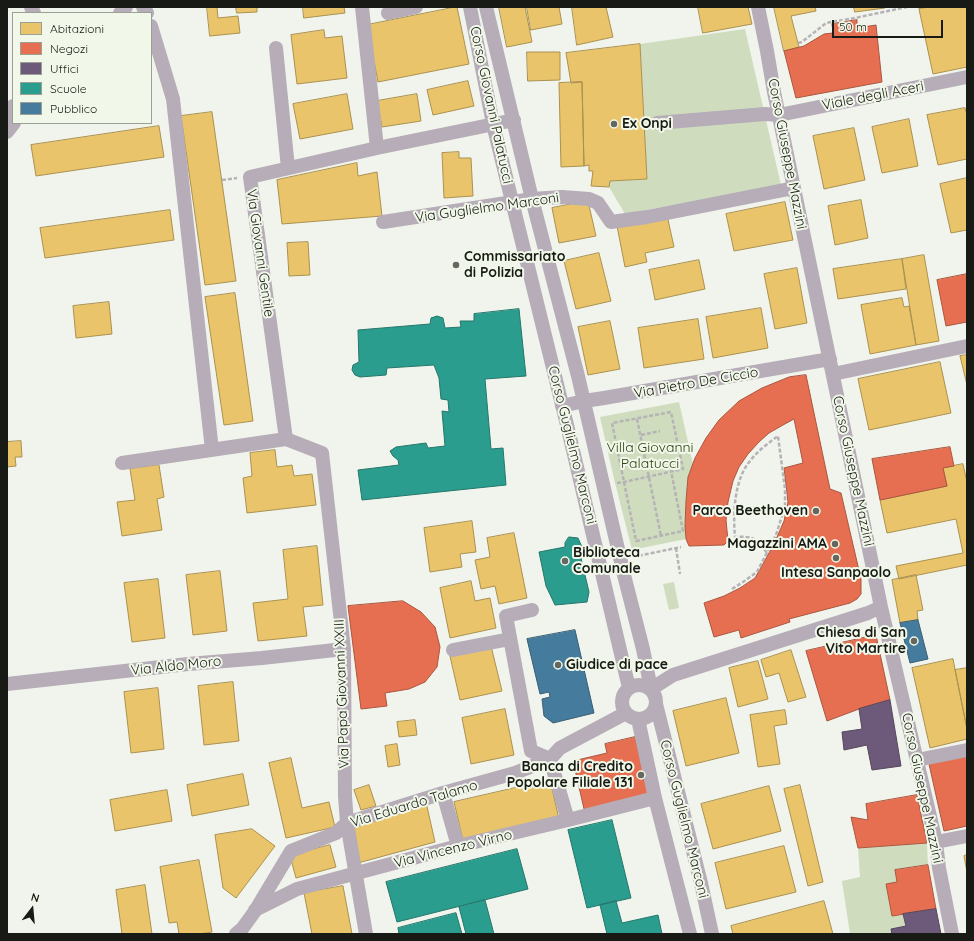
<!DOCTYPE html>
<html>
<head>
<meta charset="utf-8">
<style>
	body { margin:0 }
	#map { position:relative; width:974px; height:941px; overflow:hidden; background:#f1f4ec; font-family:Quicksand,sans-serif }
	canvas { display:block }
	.frame { position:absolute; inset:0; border:8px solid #181b15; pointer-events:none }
	.legend { position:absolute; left:12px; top:12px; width:140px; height:112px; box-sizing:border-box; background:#f1f8e9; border:1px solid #9aa094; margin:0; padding:5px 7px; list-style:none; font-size:12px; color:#181b15 }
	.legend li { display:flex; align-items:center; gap:8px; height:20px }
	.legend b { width:20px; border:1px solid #9aa094 }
	.north { position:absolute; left:12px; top:889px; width:40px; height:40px; -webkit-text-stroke:3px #f1f8e9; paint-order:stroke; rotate:16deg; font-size:11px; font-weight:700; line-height:16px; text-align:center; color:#181b15 }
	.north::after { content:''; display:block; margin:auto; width:14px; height:18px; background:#181b15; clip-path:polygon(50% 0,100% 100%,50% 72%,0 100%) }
	.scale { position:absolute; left:832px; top:20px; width:111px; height:18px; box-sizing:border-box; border:2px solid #181b15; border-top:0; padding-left:5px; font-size:12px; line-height:14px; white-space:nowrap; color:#181b15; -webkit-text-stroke:3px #f1f8e9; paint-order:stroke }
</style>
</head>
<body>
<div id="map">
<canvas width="974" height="941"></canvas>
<div class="frame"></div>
<ul class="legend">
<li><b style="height:11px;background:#e9c46a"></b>Abitazioni</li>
<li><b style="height:11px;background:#e76f51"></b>Negozi</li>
<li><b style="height:11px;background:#6d597a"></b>Uffici</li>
<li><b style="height:11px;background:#2a9d8f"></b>Scuole</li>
<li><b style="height:11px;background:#457b9d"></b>Pubblico</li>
</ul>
<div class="north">N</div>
<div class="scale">50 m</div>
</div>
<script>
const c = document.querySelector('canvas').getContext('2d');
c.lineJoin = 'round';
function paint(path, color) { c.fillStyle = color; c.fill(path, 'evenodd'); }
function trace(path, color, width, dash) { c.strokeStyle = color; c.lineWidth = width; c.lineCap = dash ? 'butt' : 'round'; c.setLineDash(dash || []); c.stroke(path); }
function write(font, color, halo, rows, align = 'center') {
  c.font = font + ' Quicksand,sans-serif'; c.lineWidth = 4; c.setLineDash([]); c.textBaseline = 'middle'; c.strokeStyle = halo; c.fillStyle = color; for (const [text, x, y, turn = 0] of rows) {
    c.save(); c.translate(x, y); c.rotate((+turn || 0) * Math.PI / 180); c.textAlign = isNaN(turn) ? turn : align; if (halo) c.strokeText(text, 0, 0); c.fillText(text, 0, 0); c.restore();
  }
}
const green = new Path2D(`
	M745 29 781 185 625 214 609 187 610 181 647 179 640 44Z
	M679 402 693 464 688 477 686 501 685 526 686 539 632 550 615 483 600 417Z
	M674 582 679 608 669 610 663 584Z
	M927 843 928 865 895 870 897 882 886 884 892 916 903 914 906 926 891 929 892 934H850L842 881 860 877 858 848Z`);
const homes = new Path2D(`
	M207 7H217L218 18 238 16 240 33 210 36Z
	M236 7H257V12L237 13Z
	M303 7H344L345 13 304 18Z
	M457 7 469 64 378 82 367 25Z
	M499 7H525L532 42 507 47Z
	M527 7H559L562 24 531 30Z
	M572 7H606L613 37 577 45Z
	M698 7H748L752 24 703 33Z
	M774 7H815L816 11 791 16 799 47 784 51Z
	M854 7H885V8L855 12Z
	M930 7H967V67L933 74 919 9Z
	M324 30 325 38 342 36 347 78 297 84 291 35Z
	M640 44 647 179 610 181 609 187 591 186 593 171H589V165L584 166 582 82 571 83 566 53Z
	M527 52H560V80L528 81Z
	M468 81 474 106 433 115 427 90Z
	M582 82 584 166 561 167 559 83Z
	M347 94 353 129 300 139 293 104Z
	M417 94 421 121 382 127 377 101Z
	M965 108 967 115V159L938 165 927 115Z
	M212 112 236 281 205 285 181 116Z
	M909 119 918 166 882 173 872 127Z
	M159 126 164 157 36 176 31 145Z
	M854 128 865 180 824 189 813 136Z
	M459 152V158H471L473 196 444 198 442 153Z
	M357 163 358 176 377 172 382 216 282 224 277 180Z
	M967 178V230L951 233 940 184Z
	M861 200 868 238 835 245 828 206Z
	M588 201 596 236 559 243 552 208Z
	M785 202 793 240 734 251 726 214Z
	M170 210 174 240 45 258 40 228Z
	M667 215 674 247 645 253 647 262 625 267 617 226Z
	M308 242 310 275 289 276 287 243Z
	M599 253 611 301 576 309 564 261Z
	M924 255 939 341 916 345 902 259Z
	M902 259 906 289 838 299 833 269Z
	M699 260 705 289 655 300 649 270Z
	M797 268 807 323 775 329 764 274Z
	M235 293 253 421 224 425 205 297Z
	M902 298 904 307 909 306 916 345 870 354 861 305Z
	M109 302 112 334 76 338 73 306Z
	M761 308 768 348 713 358 706 317Z
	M698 319 704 359 644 368 638 328Z
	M610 321 620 369 588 375 578 327Z
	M967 355V385L960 356Z
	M940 362 951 413 869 430 858 379Z
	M21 441 22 457H15L16 466 7 467V442Z
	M275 450 277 467 292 465 294 476 312 474 316 505 247 513 243 478 252 476 250 453Z
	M963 464 967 482V565L899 579 896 566 963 553 956 519 887 533 880 500 947 486 943 468Z
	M159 465 164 497 157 499 162 530 122 536 117 502 135 500 130 469Z
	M472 521 476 552 460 554 462 567 430 572 424 528Z
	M514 533 527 598 499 604 495 586 481 589 475 560 490 557 487 538Z
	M317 546 323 605 303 607 307 636 258 641 253 603 288 599 283 550Z
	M220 571 227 631 193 635 186 575Z
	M916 575 923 610 917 611 918 620 900 623 892 580Z
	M158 579 165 638 132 642 124 583Z
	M471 581 475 601 490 598 496 628 450 638 440 588Z
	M491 646 502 691 460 700 450 656Z
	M791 650 806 697 788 702 779 673 766 677 761 660Z
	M953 659 967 729V739L930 748 912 668Z
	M758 661 768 699 738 707 729 668Z
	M967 668V729L955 670Z
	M233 682 239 741 204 745 198 686Z
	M158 688 164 749 131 753 124 692Z
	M726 698 739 753 686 766 673 711Z
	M505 709 514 755 471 764 462 718Z
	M785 710 787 724 774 726 780 764 758 767 750 715Z
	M415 720 417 735 399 737 397 722Z
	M397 744 400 765 388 767 385 746Z
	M291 758 302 808 329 802 335 827 286 838 269 763Z
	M243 774 249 805 192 816 187 785Z
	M550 780 559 819 463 840 454 802Z
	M369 785 376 806 361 810 354 790Z
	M800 785 823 882 808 886 784 789Z
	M769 786 781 831 713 849 701 804Z
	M167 790 172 821 115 831 110 800Z
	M426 802 435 842 358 863 352 825Z
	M252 829 275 846 236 898 223 888 215 835Z
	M330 845 336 867 296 878 290 856Z
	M784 846 796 892 726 909 715 863Z
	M967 855V872L964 856Z
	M199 860 212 932 199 934H179L177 922 169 923 160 867Z
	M145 885 152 934H122L116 890Z
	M343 886 352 934H312L304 893Z
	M824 901 833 934H733L731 926Z`);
const shops = new Path2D(`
	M857 20V28L876 25 882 82 796 98 784 51 804 46 824 34 833 33 832 24Z
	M967 274V322L946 326 937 280Z
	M806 375 830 489 841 493 861 579V594L857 599 850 603 789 619 790 622 741 638 739 630 714 637 704 603 724 596 740 588 755 578 774 544 784 521 788 502 784 468 803 463 794 419 783 425 769 433 759 442 748 454 739 467 733 481 728 502 726 520 728 541 724 545 689 546 686 539 685 526 686 501 688 477 695 458 706 438 719 420 739 401 762 388 789 377Z
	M950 447 954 466 943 468 947 486 880 500 872 459Z
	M403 601 421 612 435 627 440 647 437 667 425 682 409 689 385 693 387 706 361 709 348 606Z
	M876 635 890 700 859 709 827 721 806 651Z
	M635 737 649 796 585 813 573 761 607 753 605 744Z
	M967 757V826L944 831 929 764Z
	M917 795 927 843 858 848 851 817 868 820 866 804Z
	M928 865 936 909 892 916 886 884 897 882 895 870Z`);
const offices = new Path2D(`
	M890 700 901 766 872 770 867 745 844 750 842 732 862 729 859 709Z
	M936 909 941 934H892L891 929 906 926 903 914Z`);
const schools = new Path2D(`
	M519 309 526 376 485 379 491 449 503 448 506 485 362 500 358 470 399 465 398 460 393 456 390 451 396 447 426 443 428 448 445 446 442 411 449 412 448 400 441 399 439 378 434 365 387 368 386 375 360 377 355 375 352 370 353 365 359 362 358 330 430 324 431 318 437 316 443 318 445 328 461 327 460 321H474V314Z
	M569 537 578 538 582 547 580 554 589 592 587 602 555 605 546 586 539 552 565 547V543Z
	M612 820 631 898 587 908 568 830Z
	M517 849 528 889 397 922 386 882Z
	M485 900 494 934H466L459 907Z
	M616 901 622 923 658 915 662 934H607L600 905Z
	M456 913 462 934H399L398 928Z`);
const public = new Path2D(`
	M918 620 928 659 910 663 900 623Z
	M575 630 594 713 553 723 544 716 542 699 550 697 549 692 540 694 527 639Z`);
const path = new Path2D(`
	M798 43 802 42 826 23 855 18 907 7
	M222 180 237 178
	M637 419 661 536
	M641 435 660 431
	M617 483 624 482 683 469 671 412 612 423 636 541 683 531 671 471
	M735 507 784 508
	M676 548 680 574
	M633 557 681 547
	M732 589 743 582 757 572 776 535 785 506V489L778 436C767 444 755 453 747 465 734 484 733 515 735 537 754 536 756 538 767 553`);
const minor = new Path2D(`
	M31 7 34 13
	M143 7 147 13
	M362 7 377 148
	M470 7 493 124 568 429 629 688
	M486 7 532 199 578 376 624 575 643 649 651 689
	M758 7 767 51 774 92 881 607 936 842 939 868 952 934
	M120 13 126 7
	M388 13 416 7
	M151 26 173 99 212 450
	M276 48 288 168
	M7 113 13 106
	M657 123 765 114 779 115 967 77
	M7 132 14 123
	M383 222 513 202 532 199 562 197 589 199 598 203 611 222 647 217 794 188
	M833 374 967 346
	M562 406 584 401 604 398 830 359
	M122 463 286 439
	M532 610 506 616 531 751 550 759
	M453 650 510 639
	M7 684 188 664 262 658 344 649
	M622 702a17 17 0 1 1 34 0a17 17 0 1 1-34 0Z
	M651 689 673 675 868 613 881 607
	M656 704 701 883 712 934
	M638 719 655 798 690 934
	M550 759 568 820
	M917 760 967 750
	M443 793 458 846
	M936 842 967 836
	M255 910 297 889 458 846 568 820 655 798
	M236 934 242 929 255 911 291 851 336 833 347 823 443 793 515 773 550 759 560 748 626 713
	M366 934 347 823 345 796 344 649 322 453 286 439 250 177 377 148 514 120`);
const markers = [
	[614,124,4,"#646760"],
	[456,265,4,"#646760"],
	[816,511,4,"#646760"],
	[835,544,4,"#646760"],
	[836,558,4,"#646760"],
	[565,561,4,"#646760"],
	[914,641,4,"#646760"],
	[558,665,4,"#646760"],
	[641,775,4,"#646760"]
];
const streetNames = [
	["Viale degli Aceri",873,96,-11],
	["Corso Giovanni Palatucci",491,105,78],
	["Corso Giuseppe Mazzini",787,154,79],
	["Via Guglielmo Marconi",487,208,-8],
	["Via Giovanni Gentile",260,253,82],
	["Via Pietro De Ciccio",696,383,-10],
	["Corso Guglielmo Marconi",572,445,76],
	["Corso Giuseppe Mazzini",853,471,78],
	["Via Aldo Moro",176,666,-6],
	["Via Papa Giovanni XXIII",342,694,-92],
	["Corso Giuseppe Mazzini",922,788,78],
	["Via Eduardo Talamo",414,804,-17],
	["Corso Guglielmo Marconi",684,819,76],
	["Via Vincenzo Virno",453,849,-14]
];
const poiNames = [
	["Ex Onpi",622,124],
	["Commissariato",464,257],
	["di Polizia",464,273],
	["Parco Beethoven",808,511,"right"],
	["Magazzini AMA",827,544,"right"],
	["Biblioteca",573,553],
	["Comunale",573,569],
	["Intesa Sanpaolo",836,573,"center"],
	["Chiesa di San",906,633,"right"],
	["Vito Martire",906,649,"right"],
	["Giudice di pace",566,665],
	["Banca di Credito",633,767,"right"],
	["Popolare Filiale 131",633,783,"right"]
];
const parkNames = [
	["Villa Giovanni",650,448],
	["Palatucci",650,464]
];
paint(green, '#cfddbe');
paint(homes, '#e9c46a');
trace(homes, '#aa9150', 1);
paint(shops, '#e76f51');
trace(shops, '#a9563f', 1);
paint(offices, '#6d597a');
trace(offices, '#54465c', 1);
paint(schools, '#2a9d8f');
trace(schools, '#25766a', 1);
paint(public, '#457b9d');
trace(public, '#385e74', 1);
trace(path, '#b6b3b6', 2.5, [4, 2]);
trace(minor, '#b6adb8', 14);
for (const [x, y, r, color] of markers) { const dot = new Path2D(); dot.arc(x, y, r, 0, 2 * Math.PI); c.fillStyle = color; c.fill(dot); trace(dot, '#f1f8e9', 1.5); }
write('14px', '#181b15', '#f1f8e9', streetNames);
write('bold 14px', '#181b15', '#f1f8e9', poiNames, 'left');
write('14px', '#304213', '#f1f8e9', parkNames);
</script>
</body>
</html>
